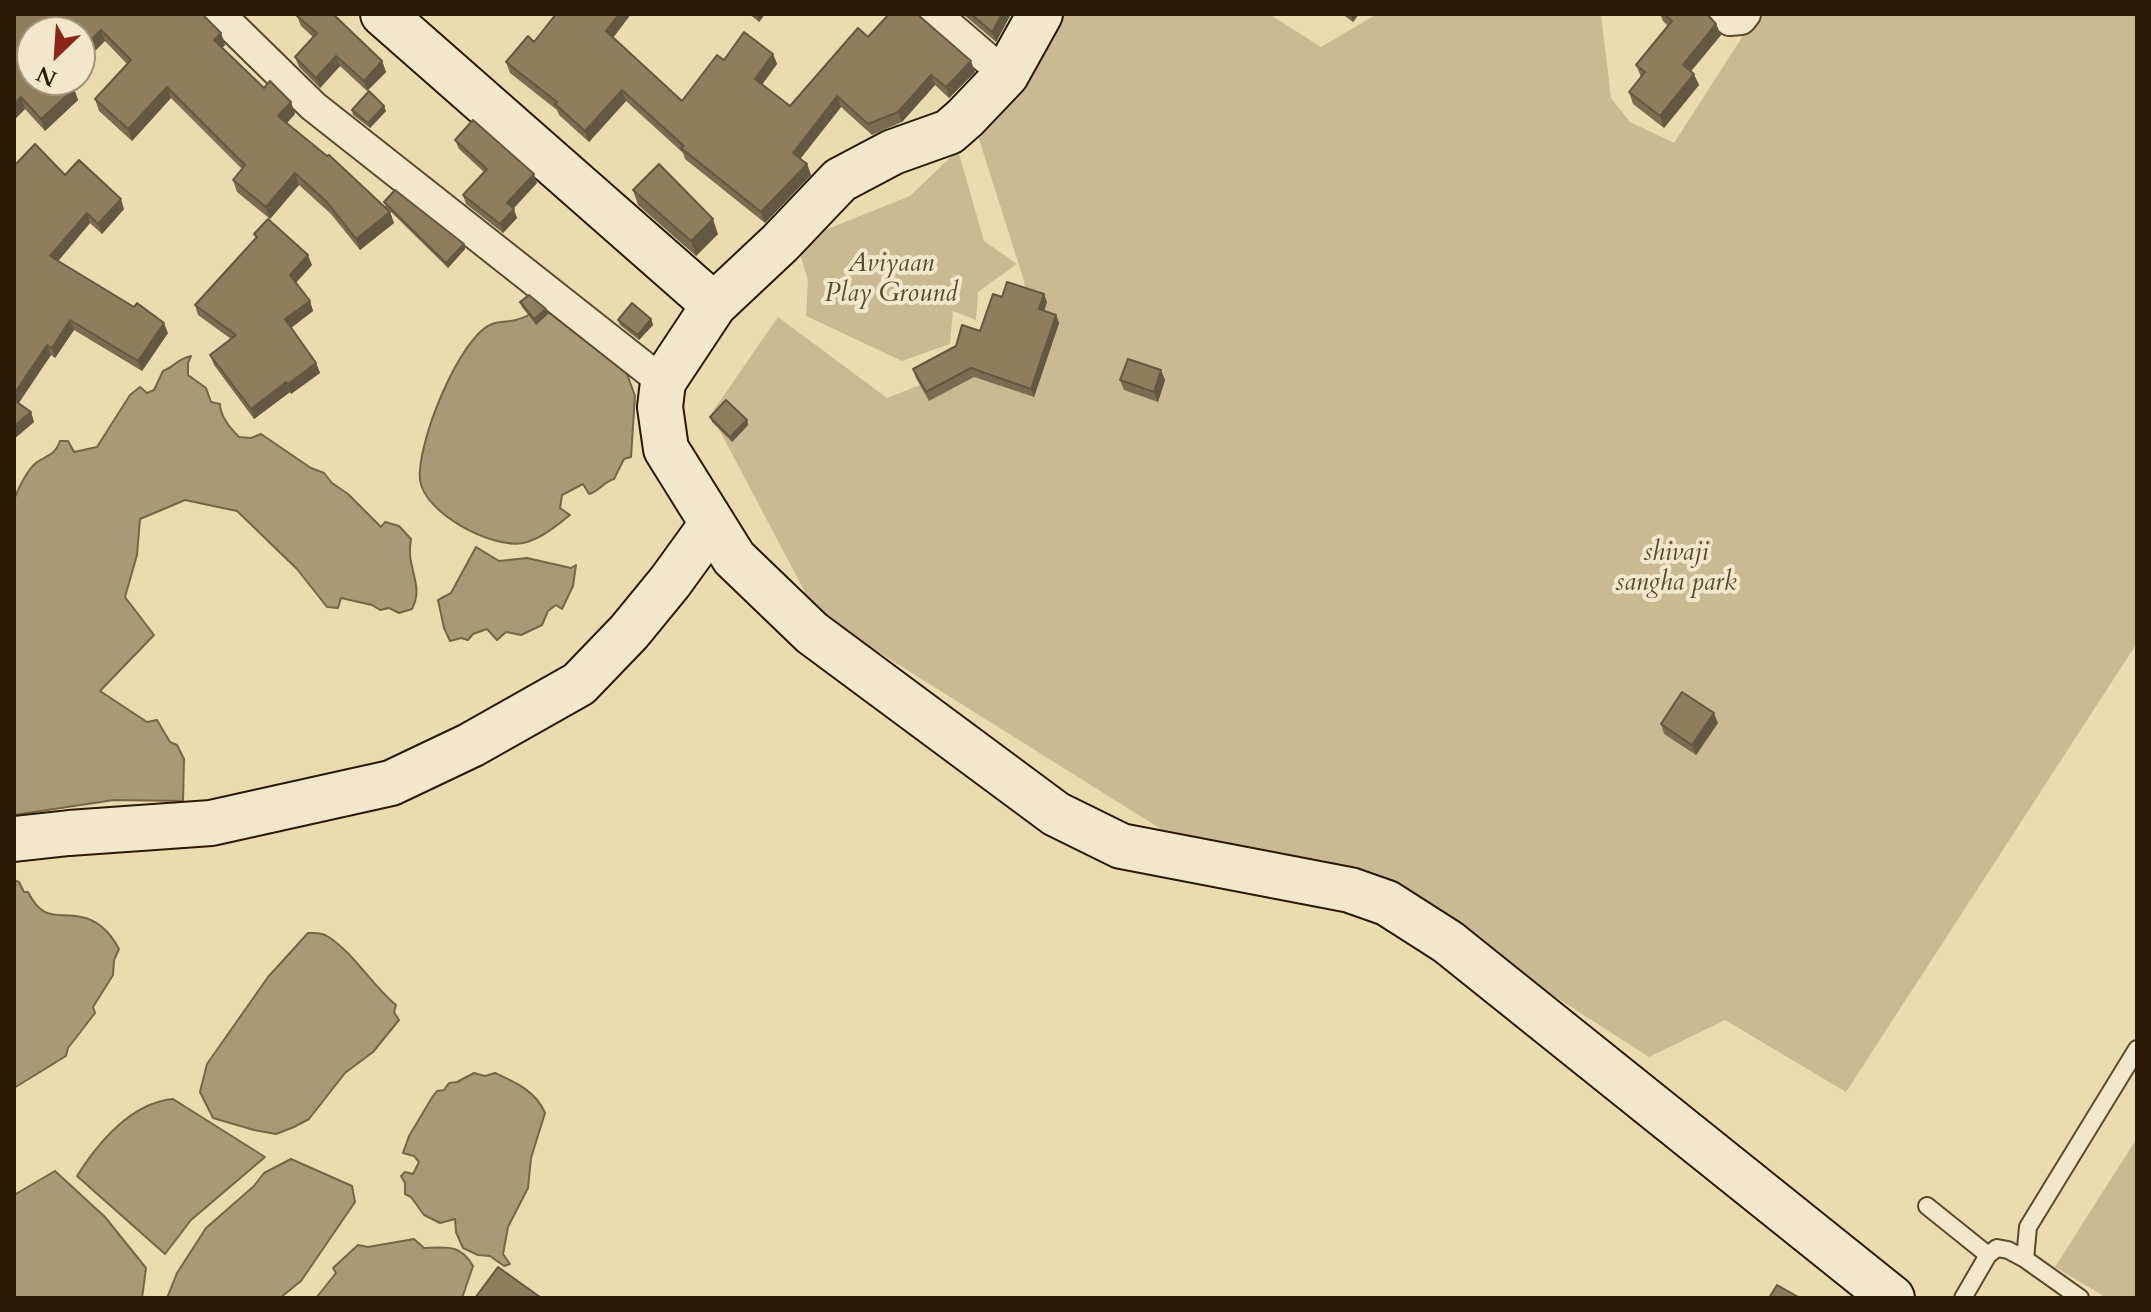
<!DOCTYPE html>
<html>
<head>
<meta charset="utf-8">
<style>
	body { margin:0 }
	#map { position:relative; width:2151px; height:1312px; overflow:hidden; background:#eadbb1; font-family:Cardo,serif }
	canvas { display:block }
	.frame { position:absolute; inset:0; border:16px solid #2a1903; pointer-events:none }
	.north { position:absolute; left:16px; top:16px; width:80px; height:80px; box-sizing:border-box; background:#f1e8cc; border:2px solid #a1957c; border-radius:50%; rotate:205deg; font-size:22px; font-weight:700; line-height:32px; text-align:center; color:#2a1903 }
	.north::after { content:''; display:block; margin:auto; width:28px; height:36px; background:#8f2418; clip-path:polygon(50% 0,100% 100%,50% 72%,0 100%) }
</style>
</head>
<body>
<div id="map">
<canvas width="2151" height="1312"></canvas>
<div class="frame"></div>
<div class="north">N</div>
</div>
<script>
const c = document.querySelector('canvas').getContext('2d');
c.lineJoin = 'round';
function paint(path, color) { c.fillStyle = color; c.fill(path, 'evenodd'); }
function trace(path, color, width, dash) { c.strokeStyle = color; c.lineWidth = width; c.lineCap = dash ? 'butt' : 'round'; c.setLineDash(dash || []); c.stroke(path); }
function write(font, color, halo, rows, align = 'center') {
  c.font = font + ' Cardo,serif'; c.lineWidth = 8; c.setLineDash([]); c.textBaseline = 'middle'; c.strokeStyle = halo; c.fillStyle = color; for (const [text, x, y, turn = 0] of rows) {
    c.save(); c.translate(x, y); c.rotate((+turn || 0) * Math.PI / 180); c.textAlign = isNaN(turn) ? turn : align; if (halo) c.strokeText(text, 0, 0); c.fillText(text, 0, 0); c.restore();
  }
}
const green = new Path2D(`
	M1049 14H1269L1321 47 1377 14H1601L1611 98 1630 122 1674 143 1757 14H2137V643L1846 1092 1725 1020 1649 1057 1361 872 1161 829 816 613 711 414 778 317 887 398 979 362 1028 310 1024 281 979 139Z
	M958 150 984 241 1017 264 978 292 976 320 953 311 950 344 902 361 806 316 808 280 800 254 815 234 910 196Z
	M2137 1138V1298H2107L2055 1267Z`);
const water = new Path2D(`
	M538 310 555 315 623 363 635 396 631 457 624 459 614 479C603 482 600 491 589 494L583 484 562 495 560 508 570 515C556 526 541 539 523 543 492 549 424 513 420 480 416 445 459 337 492 324 499 321 509 322 516 320 524 318 531 314 538 310Z
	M191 356 188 363V375L206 388 211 402 220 404C220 417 231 429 239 437L251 438 261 434 311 468 324 473 332 483 348 494 381 527 385 522 399 526 411 539C405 568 425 584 412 609L399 613 389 608 380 610 372 605 341 598 338 608 327 607 297 569 237 511 185 500 140 519 137 555 125 597 154 635 100 691 147 722 157 720 170 742 177 745 184 759 183 801 114 800 14 815V501C17 490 27 470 37 462 48 455 55 455 60 441H68L74 452 97 447 130 395 140 387 147 393 154 390 163 371C174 367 177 359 191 356Z
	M476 547 499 561 527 558 571 568 576 565 573 586 562 609 556 605 548 611 542 625 521 635 506 632 497 640 487 629 473 634 468 640 461 638 450 641 444 628 438 600 451 593Z
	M14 880 19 882 24 892H28C44 923 56 912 81 917 99 920 111 934 119 949L114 960 113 975 93 1007 95 1013 68 1048 66 1056 14 1088Z
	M308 933C315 933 321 932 327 936 353 952 372 985 396 1005L394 1012 399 1020 373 1052 345 1073 309 1119 294 1127 276 1134 254 1130 213 1118 200 1092 207 1064 268 977Z
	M474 1073 485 1076 495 1073C515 1082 536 1091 545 1113L531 1158 528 1188 508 1227 503 1254 510 1264 504 1266 490 1256 478 1255 463 1248 456 1232 455 1219 440 1223 424 1215 411 1197 405 1194V1183L401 1176 405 1172 413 1174 419 1162 414 1156 403 1153 409 1136 433 1096 437 1091 444 1090 449 1083 457 1082Z
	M173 1099 265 1157 191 1220 165 1254 77 1176C98 1143 130 1103 173 1099Z
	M291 1159 352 1186 355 1202 301 1281 280 1298H167L177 1273 206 1228 254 1186 264 1173Z
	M55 1171 105 1217 146 1268 142 1298H14V1195Z
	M414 1239 424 1248C446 1247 461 1244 473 1266L462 1298H316L336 1273 333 1268 358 1245 368 1247Z`);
const lane = new Path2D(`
	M1927 1206 1988 1255
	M1963 1298 1988 1255 1997 1248 2008 1250 2025 1259
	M2080 1298 2025 1259 2028 1227 2137 1049`);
const street = new Path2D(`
	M219 14 313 106 663 382
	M935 14 1006 75
	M1723 14 1730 20 1741 19 1745 14`);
const secondary = new Path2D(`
	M383 14 714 305 663 382 660 407 666 449 734 558 812 633 1056 814 1121 846 1350 890 1387 903 1448 942 1892 1298
	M714 305 780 243 840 180 893 152 949 132 965 118 1006 75 1040 14
	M14 839 69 833 211 823 391 783 471 745 579 684 629 632 670 582 712 524`);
const wall = new Path2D(`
	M14 14 221 33 225 45 222 48 264 88 291 102 295 114 287 123 390 212 394 223 360 250 331 214 299 185 270 219 237 192 233 180 242 169 171 98 132 141 99 111 95 99 127 64 105 41 32 80 74 89 78 100 45 131 25 109 14 120Z
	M556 14H631L613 37 682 101 724 60 773 54 777 64 762 84 790 106 868 37 919 16 975 72 949 98 935 85 902 122 872 135 841 107 800 159 807 164 811 175 765 223 685 159 683 153 626 101 589 142 559 115 557 110 510 73 506 62 534 42Z
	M749 14H765L759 22Z
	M963 14H1011L996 42Z
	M1342 14H1359L1353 22Z
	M1660 14H1707L1716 24 1721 35 1691 71 1699 85 1664 128 1633 104 1629 92 1641 77 1636 65 1668 26 1663 21Z
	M297 16 382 61 386 72 367 91 340 66 320 88 299 67 295 57 313 37 301 26Z
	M352 110 386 111 370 128 353 115Z
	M455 140 537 183 513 209 517 218 503 233 466 204 463 195 484 172 459 149Z
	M14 166 65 175 124 209 102 234 90 223 58 261 168 333 142 371 74 330 55 358 51 355 19 403 31 412 34 422 14 439Z
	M633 190 718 234 696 256 638 205Z
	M384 202 464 244 465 249 448 268 386 207Z
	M254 234 312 265 296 282 310 301 313 311 291 328 316 363 320 373 291 394 290 392 254 419 214 365 210 355 231 339 198 315 195 305 256 238Z
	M1002 297 1047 302 1044 311 1056 315 1059 323 1034 397 974 377 929 401 916 378 913 369 956 346 980 331Z
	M520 302 546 309 548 314 536 325 522 307Z
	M651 319 653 325 639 340 620 325 618 320Z
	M1120 380H1165L1158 402 1124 390Z
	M710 417 747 420 748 425 732 442 712 422Z
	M1718 723 1696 755 1664 734 1661 724Z`);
const shadedWall = new Path2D(`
	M619 14H631L610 42 606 31Z
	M756 14H765L759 22Z
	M1002 14H1011L996 42 992 32Z
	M1351 14H1359L1353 22Z
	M1716 24 1721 35 1687 76 1683 65Z
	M101 30 105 41 80 66V50Z
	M221 33 225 45 218 52 214 40Z
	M773 54 777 64 759 89 755 79Z
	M336 56 340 66 320 88 316 78Z
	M382 61 386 72 367 91 364 81Z
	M971 61 975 72 949 98 946 87Z
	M1694 74 1699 85 1664 128 1660 116Z
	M931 75 935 85 902 122 898 112Z
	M167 87 171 98 132 141 128 129Z
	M74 89 78 100 45 131 41 119Z
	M622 90 626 101 589 142 585 131Z
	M837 96 841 107 797 163 793 153Z
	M21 97 25 109 14 120V104Z
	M291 102 295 114 283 127 278 116Z
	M384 106 386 111 370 128 368 123Z
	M807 164 811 175 765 223 761 212Z
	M295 173 299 185 270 219 266 207Z
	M534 174 537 183 510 212 507 203Z
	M121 199 124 209 102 234 98 224Z
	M514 209 517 218 503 233 500 224Z
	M390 212 394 223 360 250 356 239Z
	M87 213 90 223 54 266 50 256Z
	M713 219 718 234 696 256 691 241Z
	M464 244 465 249 448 268 446 263Z
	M308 255 312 265 294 285 290 275Z
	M1044 294 1047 302 1042 317 1039 309Z
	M310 301 313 311 288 330 285 319Z
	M546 309 548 314 536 325 534 319Z
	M1056 315 1059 323 1034 397 1031 389Z
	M651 319 653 325 639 340 638 335Z
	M70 320 74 330 55 358 52 348Z
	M164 323 168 333 142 371 138 361Z
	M47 345 51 355 15 408 14 394Z
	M316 363 320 373 291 394 288 384Z
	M1161 370 1165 380 1158 402 1154 392Z
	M286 382 290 392 254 419 251 409Z
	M31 412 34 422 14 439V426Z
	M747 420 748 425 732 442 730 437Z
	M1714 713 1718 723 1696 755 1692 745Z`);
const building = new Path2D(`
	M14 14H202L221 33 214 40 264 88 270 81 291 102 278 116 327 156 329 155 390 212 356 239 327 202 295 173 266 207 233 180 245 165 167 87 128 129 95 99 131 60 101 30 80 50V32H32V80H66L74 89 41 119 21 97 14 104Z
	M299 14H333L382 61 364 81 336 56 316 78 295 57 317 33 297 16Z
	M556 14H619L606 31 682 101 717 55 724 60 744 32 773 54 755 79 790 106 858 28 868 37 889 14H917L971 61 946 87 931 75 898 112 868 124 837 96 793 153 807 164 761 212 681 148 684 146 622 90 585 131 555 104 557 102 506 62 528 36 534 42Z
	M971 14H1002L992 32Z
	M1664 14H1707L1716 24 1683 65 1694 74 1660 116 1629 92 1645 72 1636 65 1672 21Z
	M369 91 384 106 368 123 352 110Z
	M473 120 534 174 507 203 514 209 500 224 463 195 487 169 455 140Z
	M35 144 65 175 79 160 121 199 98 224 87 213 50 256 134 307 137 303 164 323 138 361 70 320 52 348 47 345 14 394V166Z
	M659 164 713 219 691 241 633 190Z
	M395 190 464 244 446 263 384 202Z
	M268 219 308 255 290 275 310 301 285 319 316 363 288 384 286 382 251 409 210 355 236 335 195 305 257 237 254 234Z
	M1007 282 1044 294 1039 309 1056 315 1031 389 971 368 926 392 913 369 956 346 962 325 980 331 993 294 1002 297Z
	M529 295 546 309 534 319 520 302Z
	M632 303 651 319 638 335 618 320Z
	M1128 359 1161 370 1154 392 1120 380Z
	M14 400 31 412 14 426Z
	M726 400 747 420 730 437 710 417Z
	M1682 692 1714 713 1692 745 1661 724Z
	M498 1267 540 1297 475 1298Z
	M1777 1285 1800 1298H1769Z`);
const parkNames = [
	["Aviyaan",891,265],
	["Play Ground",891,295],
	["shivaji",1676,554],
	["sangha park",1676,584]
];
paint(green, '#c9ba93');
paint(water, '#a99976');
trace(water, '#766648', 2);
trace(lane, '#5a4a2e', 20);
trace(street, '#5a4a2e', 34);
trace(secondary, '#2a1903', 48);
trace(lane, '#f1e8cc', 16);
trace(street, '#f1e8cc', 30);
trace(secondary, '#f1e8cc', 44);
paint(wall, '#7a6c50');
paint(shadedWall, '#635841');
paint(building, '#8e7e5d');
trace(building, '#635841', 2);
write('italic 26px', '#5a492e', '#f1e8cc', parkNames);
</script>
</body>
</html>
